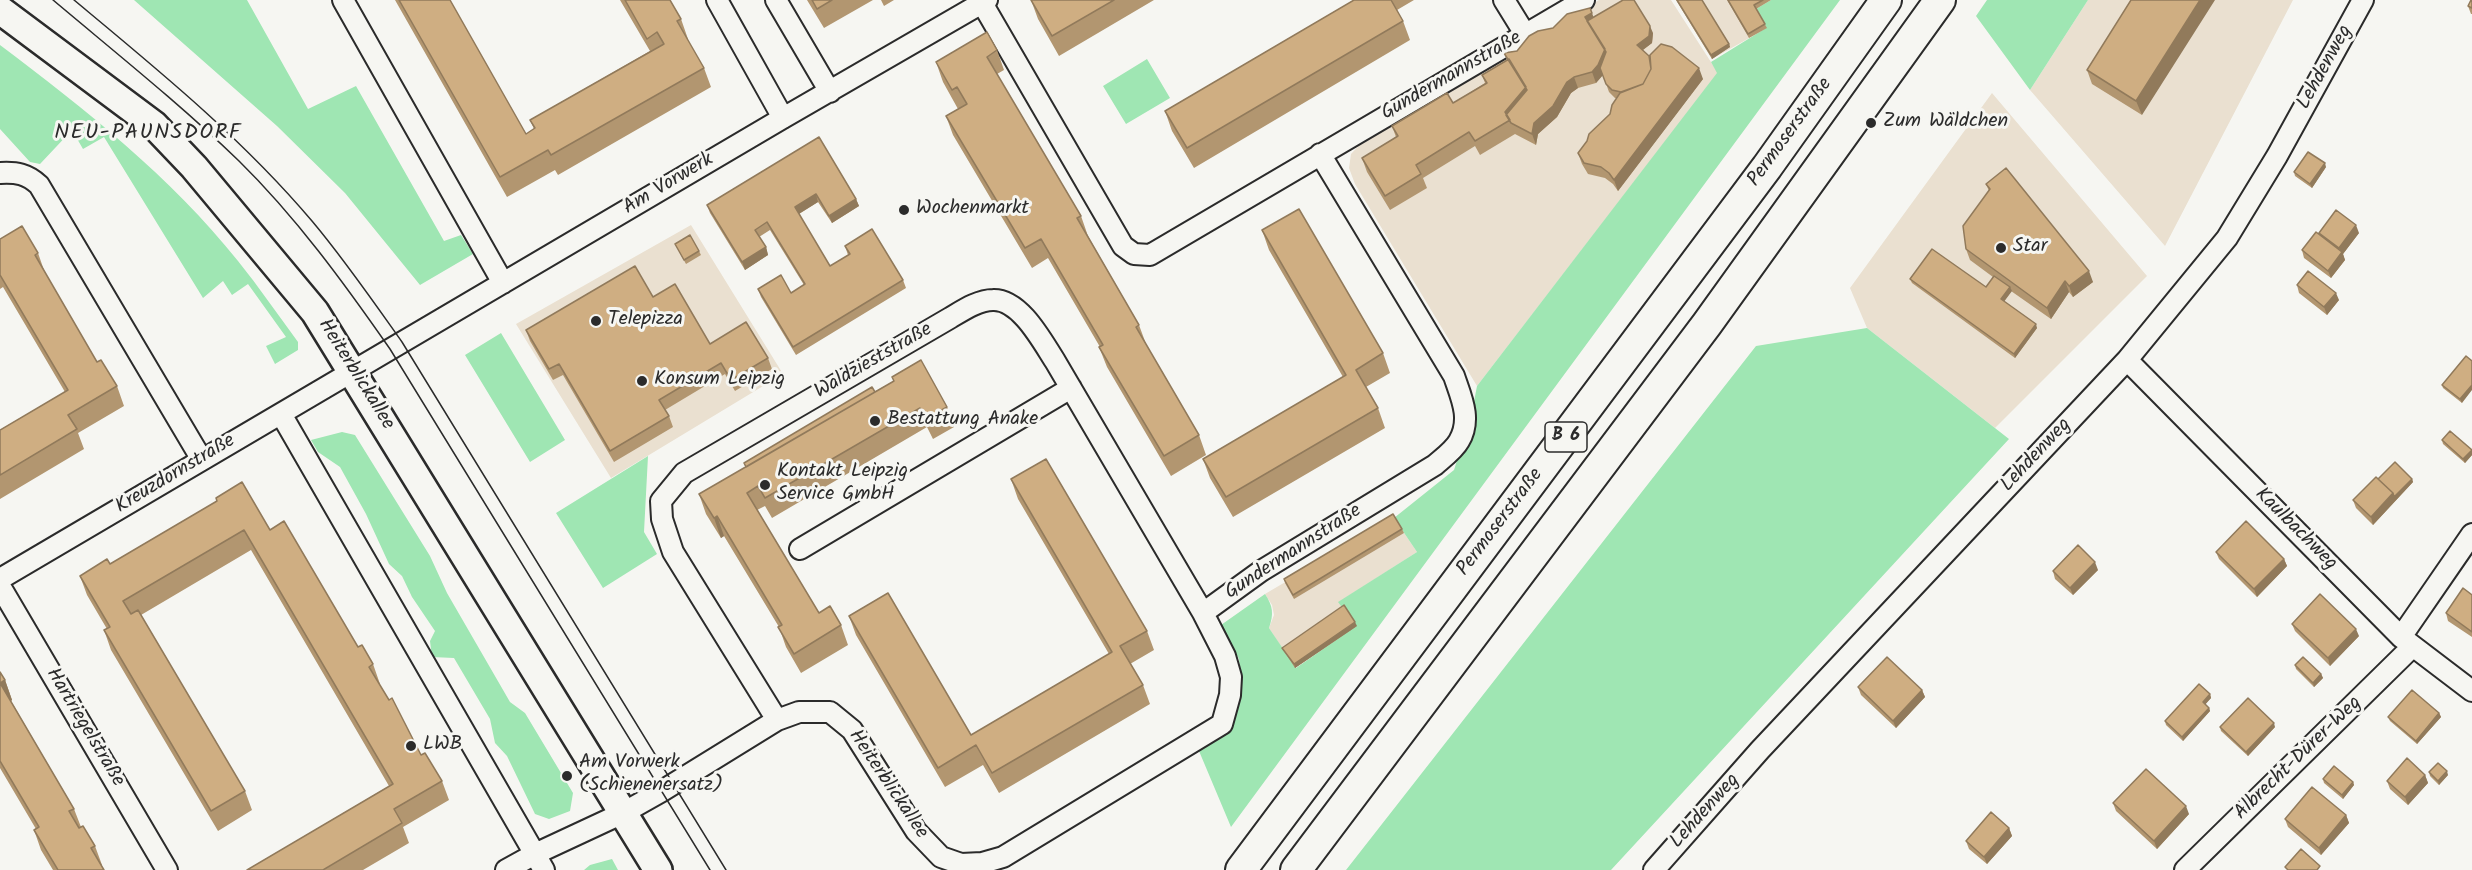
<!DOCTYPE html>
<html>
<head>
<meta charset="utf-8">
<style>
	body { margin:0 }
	canvas { display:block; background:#f6f6f2 }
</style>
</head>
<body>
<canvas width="2472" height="870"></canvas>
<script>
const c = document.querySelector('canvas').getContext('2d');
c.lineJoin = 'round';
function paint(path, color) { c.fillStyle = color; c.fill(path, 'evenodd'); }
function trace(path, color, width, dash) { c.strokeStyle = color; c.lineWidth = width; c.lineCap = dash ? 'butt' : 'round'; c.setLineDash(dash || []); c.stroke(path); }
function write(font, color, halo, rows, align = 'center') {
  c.font = font + ' Kalam,sans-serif'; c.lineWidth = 6; c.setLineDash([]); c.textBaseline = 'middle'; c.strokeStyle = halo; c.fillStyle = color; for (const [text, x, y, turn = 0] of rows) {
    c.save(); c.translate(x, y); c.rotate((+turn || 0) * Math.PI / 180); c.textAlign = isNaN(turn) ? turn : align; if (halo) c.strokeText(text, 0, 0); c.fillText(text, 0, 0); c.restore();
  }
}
const built = new Path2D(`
	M1599 0H1671L1718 73 1477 386 1355 184 1349 168 1351 154 1365 139Z
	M1676 0H1771L1756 9 1767 28 1712 59Z
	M2088 0H2293L2165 246 2030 90Z
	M1992 93 2147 276 1995 428 1867 328 1850 288Z
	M691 225 783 374 611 478 516 324Z
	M1394 518 1417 552 1339 602 1357 626 1295 668 1269 628 1274 615 1272 605 1265 594Z`);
const green = new Path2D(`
	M134 0H247L308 109 356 86 444 241 461 235 473 254 420 285 345 193 277 126Z
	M1771 0H1840L1231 827 1199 751 1233 722 1242 686 1239 659 1221 625 1265 594C1273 606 1274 614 1269 628L1296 668 1356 626 1338 602 1417 552 1394 518 1454 470 1471 417 1477 386 1717 73 1711 62 1766 28 1756 9Z
	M1987 0H2088L2030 90 1976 16Z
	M0 45C85 109 171 177 238 261 259 287 278 315 298 342V350L275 364 266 346 286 337 248 284 232 295 223 281 203 298 104 137 83 149 72 130 40 164 30 162 0 129Z
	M1147 59 1170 98 1126 124 1103 86Z
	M1867 328 2009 439 1611 870H1346L1756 346Z
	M501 333 565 440 530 462 465 355Z
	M342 432 355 435 430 556 447 593 510 702 525 713 573 793 570 811 549 819 535 814 507 756 495 743 490 719 454 658 432 657 430 641 435 631 412 597 402 576 389 564 366 514 340 467 318 452 311 440Z
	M648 456 644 532 657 554 603 588 556 513Z
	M612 859 618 870H584L590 865Z`);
const street = new Path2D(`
	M343 0 503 283
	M717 0 783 118
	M776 0 830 92
	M1504 0 1525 34
	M982 3 1123 246 1134 254 1150 255 1584 0
	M0 173C17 172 27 174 39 185L202 460
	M2127 360 2401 637 2472 691
	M281 414 544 870
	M800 549 1071 388
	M0 579 783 118 987 0
	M0 586 167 870
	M1203 613 1261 571 1435 465C1443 458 1454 450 1459 441 1472 419 1461 397 1454 376L1320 154
	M2401 637 2472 534
	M506 870 535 854 623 813 662 791 777 720 799 712H830L852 730 916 831 941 857 961 864 982 863 1003 857 1222 724 1230 695 1231 677 1225 656 1203 613 1055 361C1042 341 1020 299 993 300 978 300 962 311 950 318L684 473 661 501 662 519 673 552 777 720
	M1654 870 1760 750 2127 360 2227 238 2277 156 2363 0
	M2185 870 2412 647`);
const secondary = new Path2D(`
	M0 10 154 125 194 167 315 312 658 870`);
const primary = new Path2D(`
	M1241 870 1767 167 1886 0
	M1296 870 1707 324 1940 0`);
const tram = new Path2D(`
	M53 0C116 53 180 104 239 161 296 217 344 283 390 349L710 870
	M74 0C157 69 242 138 312 221 344 259 373 301 402 342L726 870`);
const wall = new Path2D(`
	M395 0H450L526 134 534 129 530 120 650 51 620 0H670L681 19 688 39H687L704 68 711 87 558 175 555 170 507 197Z
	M807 0H873L824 28Z
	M881 0H894L884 6Z
	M1031 0H1154L1059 56 1038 19Z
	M1354 0H1414L1397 10 1403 21 1410 40 1194 168 1172 131 1165 111Z
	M1676 0H1702L1729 44 1730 47 1712 59Z
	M1727 0H1771L1756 9 1767 28 1749 38Z
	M2131 0 2142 115 2092 84 2087 70Z
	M2472 0V14H2471L2468 6Z
	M1594 17 1653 33 1652 43 1643 50 1650 60 1703 79 1618 191 1613 184 1605 178 1588 174 1582 164 1578 153 1610 114 1617 98H1615L1609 92 1603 75 1596 83 1578 88 1571 93 1557 117 1538 134 1536 145 1515 134 1480 155 1475 146 1423 178 1427 188 1390 210 1367 172 1362 158 1396 137 1392 126 1453 103 1485 83 1482 75 1507 60 1504 53 1517 51 1553 28Z
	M997 50 1004 70 997 74 1081 216 1088 236 1139 325 1146 344 1199 435 1206 455 1171 476 1107 367 1099 347H1100L1048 258 1032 268 953 135 946 116 958 109 943 82 936 62Z
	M819 137 856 199 859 206 832 223 818 202 799 214 830 266 848 255 845 246 903 280 906 288 796 355 761 297 758 289 791 293 804 285 770 230 759 237 766 247 768 255 745 270 710 213 707 205Z
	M2326 167 2312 188 2295 176 2294 172Z
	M1986 184 2093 282 2073 297 2069 292 2051 319 2011 291 2004 301 2037 328 2015 358 1912 283 1910 279 1986 287 1993 277 1970 260 1966 249 1989 191Z
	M1262 230 1383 353 1390 373 1366 387 1378 408 1385 428 1233 517 1210 478 1203 459 1343 377 1269 250Z
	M2319 233H2359L2343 254 2345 260 2331 278 2304 258 2302 250 2320 235Z
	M0 239 38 253 45 273 97 362 117 386 124 406 78 433 84 449 0 499V430L65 392 3 287 0 289Z
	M675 244 699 251 701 255 686 264Z
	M2297 285 2339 300 2327 315 2299 293Z
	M653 297 710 344 768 358 772 369 735 391 725 374 665 410 669 416 673 427 614 462 563 375 553 380 530 341 526 330Z
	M2466 356 2462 403 2443 388 2442 385Z
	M892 377 947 407 954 427 933 439 927 427 772 518 765 506 757 510 819 613 841 625 848 645 801 673 786 647 779 627 724 536 721 538 706 514 699 494 746 467 744 463 894 381Z
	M2442 440 2472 450V455L2465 463 2443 444Z
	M1011 479 1147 631 1154 650 1130 664 1143 685 1150 704 999 793 983 765 945 787 856 635 849 616 971 735 1109 654 1018 499Z
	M2378 479H2412L2413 482 2373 525 2356 508 2353 500Z
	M216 498 270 530 358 647 373 664 380 684H379L421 755 442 781 449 800 403 827 409 843 363 870H247L389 786 251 550 141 615 245 791 252 810 218 831 111 650 104 630 107 629 87 595 80 576 110 564 217 501Z
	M1402 529 1404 533 1294 599 1285 583 1284 579Z
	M2216 552 2284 559 2287 566 2257 597 2219 559Z
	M2098 570 2073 595 2055 579 2053 571Z
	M2472 595V637L2448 621 2446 613Z
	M2292 624 2359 636 2330 666 2295 631Z
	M1357 626 1295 668 1284 651 1282 648Z
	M2295 665 2321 674 2323 678 2314 687 2296 669Z
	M0 672 5 680 12 700 11 701 74 809 81 827 95 846 102 865 101 866 104 870H53L41 850 34 830 36 829 0 768Z
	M1858 687 1922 690 1925 697 1896 728 1861 695Z
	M2210 694 2211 698 2205 704 2209 708 2210 711 2183 741 2166 725 2165 721Z
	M2439 713 2441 717 2417 744 2390 721 2388 717Z
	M2220 727H2275L2248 756 2221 731Z
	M2429 772 2448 775 2439 785 2430 776Z
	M2425 775 2428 783 2408 805 2390 789 2387 781Z
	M2323 779 2353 782 2354 785 2343 799 2324 783Z
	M2113 803 2189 814 2157 849 2116 811Z
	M2346 815 2349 823 2321 855 2288 827 2285 819Z
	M2009 828 2012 836 1987 864 1969 849 1966 841Z`);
const shadedWall = new Path2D(`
	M2200 0H2215L2142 115 2136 101Z
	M1592 13 1596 24 1591 28 1585 17Z
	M1650 26 1653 33 1652 43 1640 52 1637 45Z
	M1729 44 1730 47 1712 59 1711 55Z
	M1605 49 1609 60 1602 76 1596 83 1592 72Z
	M1699 68 1703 79 1618 191 1614 180Z
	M1574 77 1578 88 1571 93 1557 117 1538 134 1536 145 1532 134 1534 123 1567 82Z
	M1526 87 1531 102 1512 124 1505 112Z
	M2325 163 2326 167 2312 188 2310 184Z
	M816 194 818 202 797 215 795 207Z
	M856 199 859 206 832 223 829 216Z
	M2356 225 2359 233 2343 254 2345 260 2331 278 2328 271 2341 254 2339 248Z
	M766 247 768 255 745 270 742 262Z
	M2089 271 2093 282 2073 297 2069 286Z
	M2065 281 2069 292 2051 319 2047 308Z
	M2010 287 2012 291 2003 303 2001 299Z
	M2336 293 2339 300 2327 315 2324 307Z
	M2036 324 2037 328 2015 358 2014 354Z
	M2472 385V390L2462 403 2460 399Z
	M2472 450V455L2465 463 2463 459Z
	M2412 479 2413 482 2373 525 2371 517 2393 493Z
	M717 516 724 536 721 538 714 518Z
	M2284 559 2287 566 2257 597 2254 589Z
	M2095 562 2098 570 2073 595 2070 588Z
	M1355 622 1357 626 1295 668 1294 664Z
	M2356 629 2359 636 2330 666 2328 658Z
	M2321 674 2323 678 2314 687 2313 683Z
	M5 680 12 700 8 703 0 683Z
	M1922 690 1925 697 1896 728 1893 721Z
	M2210 694 2211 698 2204 706 2203 702Z
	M2209 708 2210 711 2183 741 2182 737Z
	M2439 713 2441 717 2417 744 2416 741Z
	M2274 723 2275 727 2248 756 2246 752Z
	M2447 771 2448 775 2439 785 2438 781Z
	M2425 775 2428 783 2408 805 2405 797Z
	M2353 782 2354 785 2343 799 2342 795Z
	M2186 806 2189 814 2157 849 2154 841Z
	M2346 815 2349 823 2321 855 2319 848Z
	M2009 828 2012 836 1987 864 1984 857Z`);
const building = new Path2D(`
	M399 0H450L526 134 535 128 530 120 664 44 657 32 647 39 625 0H670L681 19 677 21 704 68 551 155 548 150 500 177Z
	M812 0H832L817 9Z
	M1031 0H1114L1052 36Z
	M1354 0H1391L1403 21 1187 148 1165 111Z
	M1623 0H1634L1650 26 1649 36 1637 45 1649 56 1651 69 1643 84 1621 92 1612 90 1606 84 1600 68 1606 52 1587 21Z
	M1677 0H1702L1729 44 1711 55Z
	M1728 0H1763L1754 5 1765 24 1748 34Z
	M2131 0H2200L2136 101 2087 70Z
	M2471 0H2472V8L2468 6Z
	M1590 8 1592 13 1585 17 1605 49 1598 65 1592 72 1574 77 1567 82 1553 106 1534 123 1532 134 1511 123 1506 115 1527 90 1504 53 1517 51 1529 36 1538 31 1553 28 1567 14Z
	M987 32 997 50 987 57 1081 216 1077 218 1139 325 1136 327 1199 435 1164 456 1099 347 1103 345 1041 239 1025 248 946 116 967 104 957 87 952 90 936 62Z
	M1661 44 1672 47 1699 68 1614 180 1609 173 1601 167 1584 163 1578 153 1587 141 1589 134 1610 114 1612 105 1620 93 1643 84 1651 69 1650 55Z
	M1509 59 1526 87 1505 112 1510 120 1475 141 1469 132 1416 165 1421 174 1385 196 1362 158 1398 136 1392 126 1447 93 1453 103 1487 83 1482 75Z
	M819 137 856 199 829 216 816 194 795 207 830 266 850 254 845 246 872 229 903 280 793 347 758 289 781 275 791 293 805 284 767 222 755 230 766 247 742 262 707 205Z
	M2308 152 2325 163 2310 184 2294 172Z
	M2006 168 2089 271 2069 286 2065 281 2047 308 1966 249 1963 226 1990 189 1986 184Z
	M1299 209 1383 353 1356 370 1378 408 1226 497 1203 459 1346 375 1262 230Z
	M2336 210 2356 225 2339 248 2319 233Z
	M22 226 38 253 35 255 97 362 101 360 117 386 68 415 77 429 0 475V430L68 390 0 275V239Z
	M2316 232 2342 252 2328 271 2302 250Z
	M690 235 699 251 684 260 675 244Z
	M1932 249 1986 287 1994 276 2010 287 2001 299 2036 324 2014 354 1910 279Z
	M635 266 653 297 675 284 710 344 746 322 768 358 731 380 721 363 659 400 669 416 610 451 559 364 549 369 526 330Z
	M2308 271 2336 293 2324 307 2297 285Z
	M2466 356 2472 361V385L2460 399 2442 385Z
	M921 360 947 407 926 419 920 408 765 498 758 486 747 493 819 613 830 606 841 625 794 654 778 627 782 625 717 516 714 518 699 494 894 381 892 377Z
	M872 387 875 392 746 467 744 463Z
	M2450 431 2472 450 2463 459 2442 440Z
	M1046 459 1147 631 1120 646 1143 685 992 773 976 745 938 768 849 616 888 593 971 735 1112 652 1011 479Z
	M2395 462 2412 479 2394 497 2393 493 2378 479Z
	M2376 477 2393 493 2371 517 2353 500Z
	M242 482 270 530 284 521 358 647 362 645 373 664 369 667 389 700 392 698 421 755 425 753 442 781 394 809 402 823 323 870H247L393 784 244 530 123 601 131 614 138 610 245 791 211 811 104 630 110 627 80 576 107 559 110 564 217 501 216 498Z
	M1393 514 1402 529 1293 595 1284 579Z
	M2246 521 2284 559 2254 589 2216 552Z
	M2078 545 2095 562 2070 588 2053 571Z
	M2463 588 2472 595V632L2446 613Z
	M2320 594 2356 629 2328 658 2292 624Z
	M1344 605 1355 622 1294 664 1282 648Z
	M1887 657 1922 690 1893 721 1858 687Z
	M2303 657 2321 674 2313 683 2295 665Z
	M0 672 5 680 0 683 74 809 69 811 79 828 83 826 95 846 91 848 104 870H58L34 830 39 827 0 761Z
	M2199 684 2210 694 2203 702 2209 708 2182 737 2165 721Z
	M2412 690 2439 713 2416 741 2388 717Z
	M2248 698 2274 723 2246 752 2220 727Z
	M2407 758 2425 775 2405 797 2387 781Z
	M2438 763 2447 771 2438 781 2429 772Z
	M2334 766 2353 782 2342 795 2323 779Z
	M2146 769 2186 806 2154 841 2113 803Z
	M2312 787 2346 815 2319 848 2285 819Z
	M1991 812 2009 828 1984 857 1966 841Z
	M2301 849 2320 866 2317 870H2288L2285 867Z`);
const markers = [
	[1871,123,6,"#2b2b2b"],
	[904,210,6,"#2b2b2b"],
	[2001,248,6,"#2b2b2b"],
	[596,321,6,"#2b2b2b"],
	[642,381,6,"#2b2b2b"],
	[875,421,6,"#2b2b2b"],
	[765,485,6,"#2b2b2b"],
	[411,746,6,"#2b2b2b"],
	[567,776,6,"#2b2b2b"]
];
const shields = [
	[1566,437,42]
];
const shieldNames = [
	["B 6",1566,437]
];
const streetNames = [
	["Lehdenweg",2326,68,-61],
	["Gundermannstraße",1452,77,-30],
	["Permoserstraße",1791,133,-54],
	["Am Vorwerk",669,185,-31],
	["Waldzieststraße",874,362,-30],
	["Heiterblickallee",355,375,58],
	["Lehdenweg",2037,456,-47],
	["Kreuzdornstraße",176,475,-31],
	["Permoserstraße",1501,523,-53],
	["Kaulbachweg",2295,530,45],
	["Gundermannstraße",1294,553,-33],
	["Hartriegelstraße",84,728,59],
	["Albrecht-Dürer-Weg",2299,759,-44],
	["Heiterblickallee",887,785,56],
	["Lehdenweg",1706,812,-48]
];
const poiNames = [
	["Zum Wäldchen",1883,123],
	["Wochenmarkt",916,210],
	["Star",2013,248],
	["Telepizza",608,321],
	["Konsum Leipzig",654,381],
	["Bestattung Anake",887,421],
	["Kontakt Leipzig",777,473],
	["Service GmbH",777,496],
	["LWB",423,746],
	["Am Vorwerk",579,764],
	["(Schienenersatz)",579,787]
];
const quarterNames = [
	["NEU-PAUNSDORF",148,134]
];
paint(built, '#eae0d0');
paint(green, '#9fe6b3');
trace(street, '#2b2b2b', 24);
trace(secondary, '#2b2b2b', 32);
trace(primary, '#2b2b2b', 34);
trace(street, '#f6f6f2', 20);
trace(secondary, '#f6f6f2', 27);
trace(primary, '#f6f6f2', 30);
trace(tram, '#2b2b2b', 1.5);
paint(wall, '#b29670');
paint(shadedWall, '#917a5b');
paint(building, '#cfae82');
trace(building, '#917a5b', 1.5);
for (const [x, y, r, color] of markers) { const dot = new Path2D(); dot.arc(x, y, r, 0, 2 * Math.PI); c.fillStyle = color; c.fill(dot); trace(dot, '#f6f6f2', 2); }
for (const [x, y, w] of shields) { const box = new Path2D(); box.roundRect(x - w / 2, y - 15, w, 30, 4.5); c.fillStyle = '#f6f6f2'; c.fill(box); trace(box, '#2b2b2b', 1.5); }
write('bold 18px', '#2b2b2b', null, shieldNames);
write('20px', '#2b2b2b', '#f6f6f2', streetNames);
write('20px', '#2b2b2b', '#f6f6f2', poiNames, 'left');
c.letterSpacing = '1.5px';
write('22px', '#2b2b2b', '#f6f6f2', quarterNames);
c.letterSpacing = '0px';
</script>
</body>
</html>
